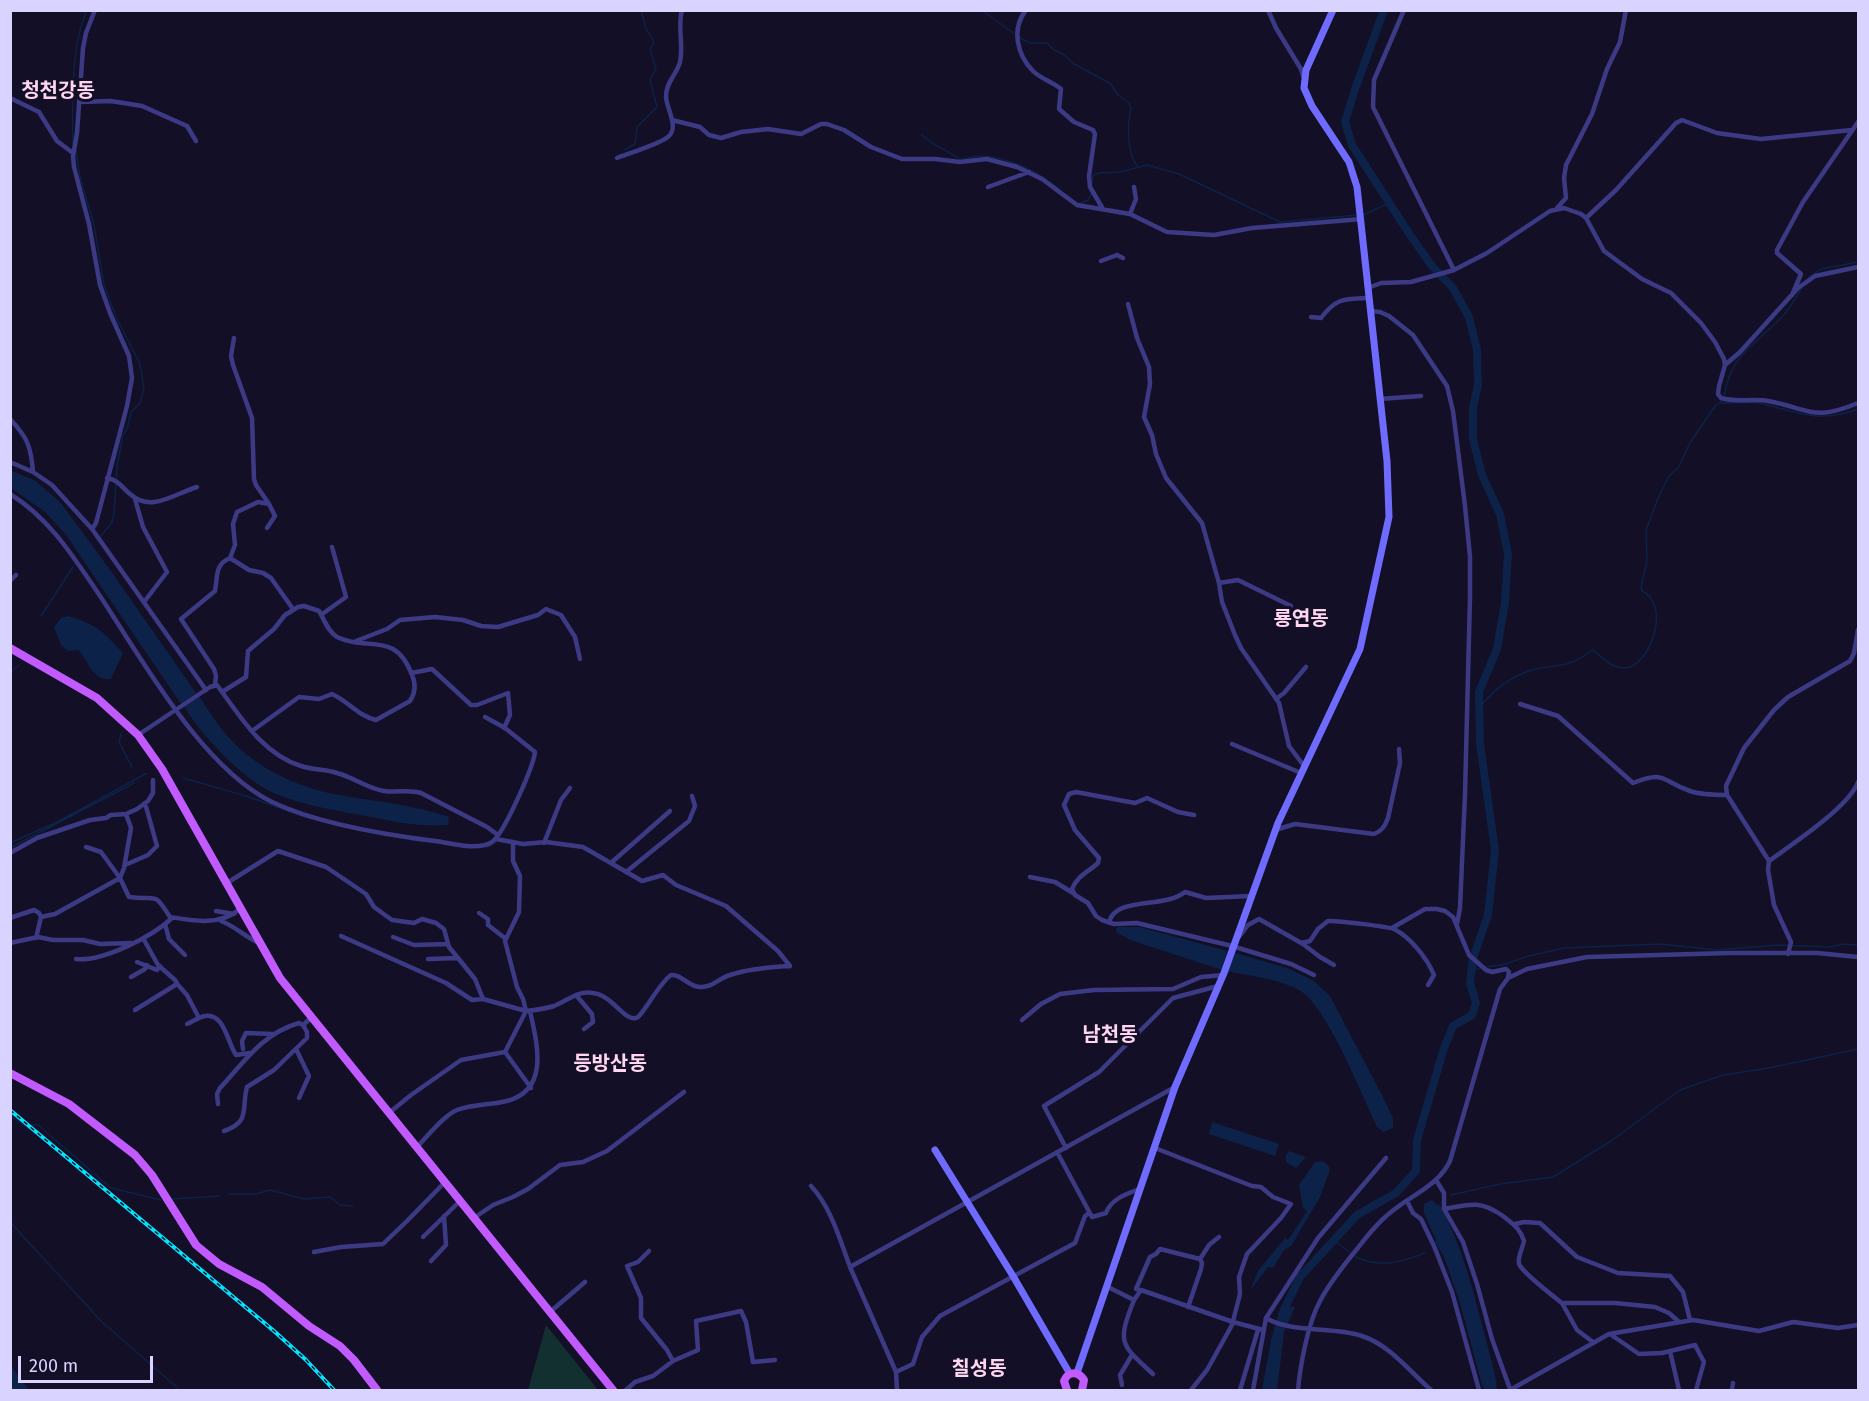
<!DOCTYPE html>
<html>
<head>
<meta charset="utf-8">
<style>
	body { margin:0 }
	#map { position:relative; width:1869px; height:1401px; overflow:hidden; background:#130f26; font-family:"Fira Sans",sans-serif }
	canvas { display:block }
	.frame { position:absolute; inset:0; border:12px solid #d9d4ff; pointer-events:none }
	.scale { position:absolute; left:18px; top:1356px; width:135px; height:27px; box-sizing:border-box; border:3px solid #d9d4ff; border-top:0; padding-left:8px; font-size:18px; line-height:21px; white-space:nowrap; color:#d9d4ff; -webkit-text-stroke:4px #130f26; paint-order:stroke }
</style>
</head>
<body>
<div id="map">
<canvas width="1869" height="1401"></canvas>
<div class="frame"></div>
<div class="scale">200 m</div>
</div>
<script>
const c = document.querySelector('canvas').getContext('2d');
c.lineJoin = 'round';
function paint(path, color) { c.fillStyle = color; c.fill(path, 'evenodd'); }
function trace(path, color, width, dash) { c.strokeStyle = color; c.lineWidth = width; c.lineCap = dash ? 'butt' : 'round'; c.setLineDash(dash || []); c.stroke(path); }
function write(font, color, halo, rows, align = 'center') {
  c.font = font + ' "Fira Sans","Noto Sans KR",sans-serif'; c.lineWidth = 6; c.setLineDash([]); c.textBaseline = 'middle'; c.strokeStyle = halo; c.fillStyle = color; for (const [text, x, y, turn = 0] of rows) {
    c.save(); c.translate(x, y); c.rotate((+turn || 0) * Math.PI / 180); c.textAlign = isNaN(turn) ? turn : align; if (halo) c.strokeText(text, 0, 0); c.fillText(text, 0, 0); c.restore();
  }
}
const green = new Path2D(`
	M546 1325 598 1390H528Z`);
const water = new Path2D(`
	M10 470 36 481 61 503 111 571 196 693 181 704 66 535 45 512 11 488Z
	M68 616C96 624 104 632 123 653L111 679C91 681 89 660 78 650L68 651 61 645 54 627 61 618Z
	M199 696C210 713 221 730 235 744 264 773 306 790 345 796 380 802 415 805 449 817L448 825C420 827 394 822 366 816 338 811 308 806 281 796 246 784 204 738 184 707Z
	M1117 927H1140L1227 951 1222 970 1130 940 1116 932Z
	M1232 952 1287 968 1304 976 1314 981 1330 996 1383 1097 1393 1118V1128L1384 1132 1377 1127C1362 1095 1328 1010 1302 992 1283 979 1249 976 1227 971Z
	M1212 1122 1279 1144 1275 1156 1209 1134Z
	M1289 1151 1306 1157 1296 1168 1286 1162V1155Z
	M1322 1161 1328 1165 1330 1170 1320 1197 1291 1246 1284 1250 1273 1268 1268 1267 1250 1291 1258 1271 1285 1238 1288 1240 1307 1211 1303 1208 1299 1185 1315 1162Z
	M1432 1200 1437 1205 1439 1204C1463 1246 1474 1294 1486 1340 1490 1356 1496 1374 1497 1390H1485L1482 1385 1460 1303 1444 1257 1435 1242 1436 1240 1424 1213V1204Z
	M1281 1306 1295 1307 1284 1332 1277 1390H1262L1271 1340Z
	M10 1366H11L29 1390H11Z`);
const stream = new Path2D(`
	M982 10 1013 33
	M1020 38 1030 43H1047L1054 50 1063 54 1074 64 1111 84 1118 95 1129 103 1131 108C1127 125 1127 152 1137 166
	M922 135C934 147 946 149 959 159 967 160 974 155 982 156 1008 157 1041 173 1060 190
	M73 143C72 105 71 44 87 10
	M76 150 80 177 94 225 104 285 116 317 140 364 144 388 140 403 131 412 127 429 123 435 117 466 114 513 112 522 101 536
	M624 150 635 144 637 127 657 107 650 80 656 69 650 49 654 42 646 28 641 10
	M1092 183 1093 176 1098 173 1120 172 1147 165 1179 174 1280 222 1358 215
	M1081 203 1088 200 1092 193
	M1363 215 1389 203
	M1809 277 1821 269 1858 262
	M1724 397C1731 353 1754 346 1781 318 1790 309 1796 297 1803 286
	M1721 403C1734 404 1747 401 1759 403 1798 412 1818 424 1858 409
	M41 616 73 567
	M10 672 19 665
	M1479 708C1495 689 1511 675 1536 669 1562 663 1568 669 1592 650 1603 656 1608 667 1623 668 1650 669 1672 604 1642 591L1641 587 1647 561 1646 530 1659 496 1669 476 1678 468 1690 443 1715 406 1722 401
	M121 734 119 742 132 767
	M183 778 246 796 311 819
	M412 840 425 842
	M10 843 57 822 147 773
	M487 847 496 842
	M10 848 134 783
	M1485 967 1502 965 1529 956 1564 948 1660 944 1717 950 1778 945 1831 947 1843 944 1858 945
	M1472 970 1481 968
	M10 1116 29 1129
	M33 1125H38L111 1188 161 1200
	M229 1194H256L270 1190 304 1199 330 1197 340 1205 353 1206
	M1451 1195 1500 1184 1553 1177 1611 1141 1680 1090 1723 1075 1769 1068 1858 1049
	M172 1199 219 1196
	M10 1222 102 1322 180 1390
	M1333 1240 1350 1252
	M1354 1256C1378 1269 1402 1262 1425 1253`);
const river = new Path2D(`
	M1282 1314 1300 1277 1357 1215 1396 1193 1416 1171 1417 1140 1444 1048 1453 1026 1472 1015 1476 1003 1470 983 1473 958 1488 915 1495 850 1480 744 1479 692 1497 649 1505 603 1508 554 1500 514 1482 475 1473 439V407L1478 385 1477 350 1469 317 1453 288 1432 266 1410 235 1352 145 1345 122 1355 89 1384 10`);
const street = new Path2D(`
	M1026 10C1011 29 1017 55 1033 71 1041 79 1053 82 1061 89L1059 109 1074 122 1093 130 1095 134 1089 176 1090 187 1103 209
	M1268 10 1276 28 1301 69 1303 76
	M1404 10 1374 80 1373 107 1454 270
	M10 98 39 112 57 141 73 153
	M79 102 111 101 142 106 187 126 196 141
	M672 120 700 127 709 135 721 138 741 132 768 129 801 134 821 124H827L844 130 871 147 902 159H935L960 162 987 159 1017 167 1042 179 1077 205 1130 214 1167 232 1214 235 1252 228 1362 219
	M617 158C627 154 663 143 669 136 679 126 666 108 666 96 666 82 677 74 680 62 684 45 677 27 682 10
	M988 187 1029 172
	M1557 208 1566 198 1564 178 1566 165 1592 114 1607 69 1620 42 1626 10
	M1130 214 1136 199 1134 187
	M1586 218 1616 190 1676 123 1682 120 1717 133 1761 139 1852 130
	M1101 261 1117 255 1123 258
	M1368 288 1381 283 1411 282 1454 270 1487 253 1550 211 1564 208 1581 214 1586 218 1604 251 1642 279 1671 293 1701 323 1715 342 1724 359 1725 365 1719 386 1718 394 1721 398C1736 403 1752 398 1768 401 1811 409 1812 422 1858 403
	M1792 295 1801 274 1777 253V250L1803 202 1858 122
	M1128 304 1137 338 1149 367 1150 384 1144 417 1152 435 1156 454 1166 478 1202 523 1219 583 1222 602 1235 635 1241 648 1279 703 1289 746 1304 766
	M1371 311 1380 312 1389 316 1413 335 1447 386 1453 411 1465 506 1470 557V597L1465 794 1460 908 1457 924
	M1311 317 1321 318C1337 297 1345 299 1369 298
	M234 338 231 356 233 365 252 418 254 479 256 485 269 504
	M1725 365 1740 352 1798 288 1815 276 1858 267
	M1379 399 1421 396
	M10 419C28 438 31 447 33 472
	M10 462 33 472 52 485 92 529 206 690
	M107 478C119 480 121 487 130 494 151 513 174 494 197 487
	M10 494C51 519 76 561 102 599 144 663 203 768 272 802 316 823 387 835 435 841 451 843 469 849 485 845 489 844 494 841 496 838 507 825 533 768 535 752L505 728 485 717
	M135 499 143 527 167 572 144 602
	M92 529 96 523 127 406 132 378 129 356 110 313 100 285 89 224 74 167 73 156 77 133 83 48 86 33 95 10
	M230 558 249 570 263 573 271 578 293 609
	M10 581 16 575
	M1219 583 1238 580 1291 606
	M321 615 346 597 332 547
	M356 641 387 629 400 620 435 617 463 620 481 626 498 627 538 615 546 609 561 615 575 637 580 659
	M411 673 432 669 471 705H477L508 693 510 715 504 728
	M215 685 216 676 214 669 181 619 215 591C218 577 214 565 230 558L235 545 233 524 237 512 258 502 269 504 275 516 267 528
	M222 692 246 677 248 651 274 629 285 615 298 607 304 606 319 611C324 619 328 632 337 637 368 652 395 630 412 675 416 684 416 692 410 701L376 720C358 716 348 701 332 694L319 699 299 697 252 731
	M1276 699 1284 693 1306 667
	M1520 704 1558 716 1633 783C1666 770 1661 781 1690 791 1701 795 1715 795 1727 795L1769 861
	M138 735 210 687 217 685C240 716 262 754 301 766 313 770 325 769 337 773 353 777 368 789 384 791 396 793 408 789 421 793L487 827 498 835
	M1232 744 1301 773
	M1727 795 1726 786 1744 748 1774 710 1788 697 1850 661 1854 653 1858 630
	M126 814 131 828 124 868 120 878 129 897C158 901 153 890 170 917 194 921 220 926 240 909
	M1194 815 1178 812 1147 798 1135 803 1076 792 1069 794 1064 805 1075 830 1099 858 1098 863C1088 872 1077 876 1072 889L1075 895 1088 903 1096 916 1102 920 1114 924 1137 923 1232 946 1291 964 1314 975
	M1275 830 1295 824 1374 834C1382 831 1385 826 1388 818L1400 763 1399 749
	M496 839 523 844 546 842 583 847 642 881 663 875 676 885 726 906 778 951 790 966
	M544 843 561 800 570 788
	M10 853 37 838 90 820 106 818 111 815 126 814 137 809 148 801 153 793V780
	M612 862 670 811
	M125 865 148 855 157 846 145 803
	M626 872 689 821 695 806 692 796
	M1030 877 1055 882 1073 893
	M227 883 278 851 326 867 366 894 374 907 392 920 414 923 422 919 436 923 444 929 449 947 475 979 483 999
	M216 911 234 914
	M479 913 488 919V925L506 939
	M10 918 34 910 39 913 41 917
	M221 921C235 926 245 937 259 943
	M1109 922C1116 896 1164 909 1185 892L1206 898 1251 896
	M165 924 169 939 185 955
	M1392 928 1425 909H1437L1445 911 1453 917 1469 955 1486 970 1492 972 1506 969 1509 972 1508 978
	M341 936 446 983 472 1000 483 999 526 1011 523 999 517 987 505 941 519 912 520 876 513 861V842
	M393 937 414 945 448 944
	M1239 937 1248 925 1259 919 1303 944 1320 957 1334 965
	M36 938 41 917 55 914 120 878 101 852 86 847
	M143 938 158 965 175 980 178 985 187 995 199 1018
	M10 943 38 937 53 940H83L100 944 131 943
	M1301 943 1310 941 1318 929 1328 921C1336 920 1388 927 1394 929 1410 937 1427 958 1434 975L1428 985
	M1788 954 1791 942 1774 905 1768 870 1769 861C1791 845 1849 807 1858 782
	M76 959C103 962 153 936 172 918
	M428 959 458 958
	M137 962 157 970 160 966
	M131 977 145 969 147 965
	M576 995 592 1014 593 1022 584 1029
	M135 1010 177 984
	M1022 1020 1041 1004 1060 994 1094 990 1173 989 1201 977 1223 975
	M187 1024C192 1022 199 1017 205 1016 224 1012 228 1044 236 1055L250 1053
	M243 1049 242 1041 246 1033 273 1034
	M296 1049 309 1076 299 1098
	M505 1052 526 1011C535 1010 545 1009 554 1006 567 1001 578 990 593 993 612 995 624 1021 636 1018 642 1017 659 983 671 975 682 974 688 987 700 987 712 988 719 978 730 975 748 969 770 967 790 966
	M505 1052 531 1088
	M218 1104 217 1094 220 1088C244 1062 263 1033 299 1023L303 1025
	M389 1113 411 1095 461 1060 505 1052
	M224 1131C251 1122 241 1109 247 1087L274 1070 307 1038V1032L303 1025 312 1017
	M417 1147C427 1137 444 1115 457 1110 473 1104 491 1105 507 1101 550 1090 537 1043 530 1011
	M1066 1148 1044 1106 1099 1072 1173 998 1218 986
	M1155 1148 1252 1186 1261 1187 1273 1197 1291 1204 1281 1218 1247 1254 1239 1277 1240 1294 1232 1325 1207 1370 1191 1390
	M1057 1152 1092 1217 1106 1213C1111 1199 1126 1194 1140 1189
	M1436 1180 1444 1193V1209L1463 1242 1477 1284 1492 1339 1510 1389
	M811 1186C831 1207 840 1240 850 1267
	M1407 1201 1413 1213 1421 1219 1434 1246 1452 1292 1479 1390
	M1444 1209C1470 1204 1480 1200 1503 1216 1513 1224 1520 1228 1524 1241 1523 1247 1517 1258 1519 1264 1523 1273 1553 1296 1562 1303
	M1089 1213 1085 1216 1075 1243 940 1316 922 1337 913 1364 896 1372 850 1267 1175 1087
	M474 1218 493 1205 513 1197 528 1189 560 1165 583 1162 607 1151 684 1092
	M1515 1224 1524 1222 1540 1223 1577 1257 1618 1273 1670 1276 1683 1292 1690 1320
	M423 1237 460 1201
	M649 1251 638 1262 627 1266 641 1298V1318L667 1350 673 1361
	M314 1252 341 1247 383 1244 407 1221 445 1182
	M431 1261 446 1245 444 1216
	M1106 1286 1134 1300 1141 1290 1233 1322 1263 1330
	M1141 1290 1136 1289 1150 1257 1156 1254 1160 1249 1200 1259
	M1134 1300C1117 1343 1120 1344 1153 1374
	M1188 1307 1201 1269 1202 1263 1200 1259 1209 1245 1219 1237
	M550 1312 585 1282
	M1266 1318C1293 1334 1333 1326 1362 1336 1390 1345 1410 1372 1431 1390
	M1610 1334 1639 1354 1662 1353 1695 1345 1704 1362 1696 1390
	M1593 1342 1577 1330 1562 1303H1615L1655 1307 1669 1313 1679 1322
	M1670 1351 1679 1390
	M896 1372 897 1390
	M1122 1385 1120 1375 1132 1355
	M626 1390 635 1382 653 1376 673 1361 698 1350 696 1321 741 1311 746 1322 753 1362 775 1360
	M1240 1390 1258 1330
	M1253 1390 1266 1318 1318 1238 1386 1158
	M1298 1390C1300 1366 1308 1323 1320 1301 1330 1282 1343 1266 1357 1249 1368 1235 1378 1222 1391 1212 1411 1195 1438 1186 1450 1161L1500 989 1508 978 1527 969 1587 957 1729 953H1817L1858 957
	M1510 1390 1609 1334 1693 1320 1759 1331 1793 1322 1838 1328 1858 1325
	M1732 1390 1733 1383`);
const secondary = new Path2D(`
	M935 1150 1013 1276 1070 1374
	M1077 1373 1175 1087 1224 973 1278 823 1360 649 1389 517 1387 461 1357 187 1349 162 1312 106 1304 88 1306 70 1333 10`);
const primary = new Path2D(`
	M10 648 97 698 138 735 162 769 280 978 613 1390
	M10 1073 69 1104 135 1155 152 1175 196 1245 219 1264 262 1287 309 1326 340 1346 354 1360 377 1390
	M1067 1390 1064 1381C1068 1371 1078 1371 1084 1380L1082 1390`);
const rail = new Path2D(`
	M10 1110 274 1331 306 1360 334 1390`);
const quarterNames = [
	["청천강동",58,91],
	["룡연동",1301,619],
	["남천동",1110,1035],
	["등방산동",610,1064],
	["칠성동",979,1369]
];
paint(green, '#12302f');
paint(water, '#0c2248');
trace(stream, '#0c2248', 1.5);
trace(river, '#0c2248', 8);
trace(street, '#3d3a85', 4.5);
trace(secondary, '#6f6bff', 7);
trace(primary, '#c25bff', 8);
trace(rail, '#00e5ff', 4);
trace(rail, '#130f26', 1.5, [4.5]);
write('bold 20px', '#ffd6f0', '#130f26', quarterNames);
</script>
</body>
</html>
